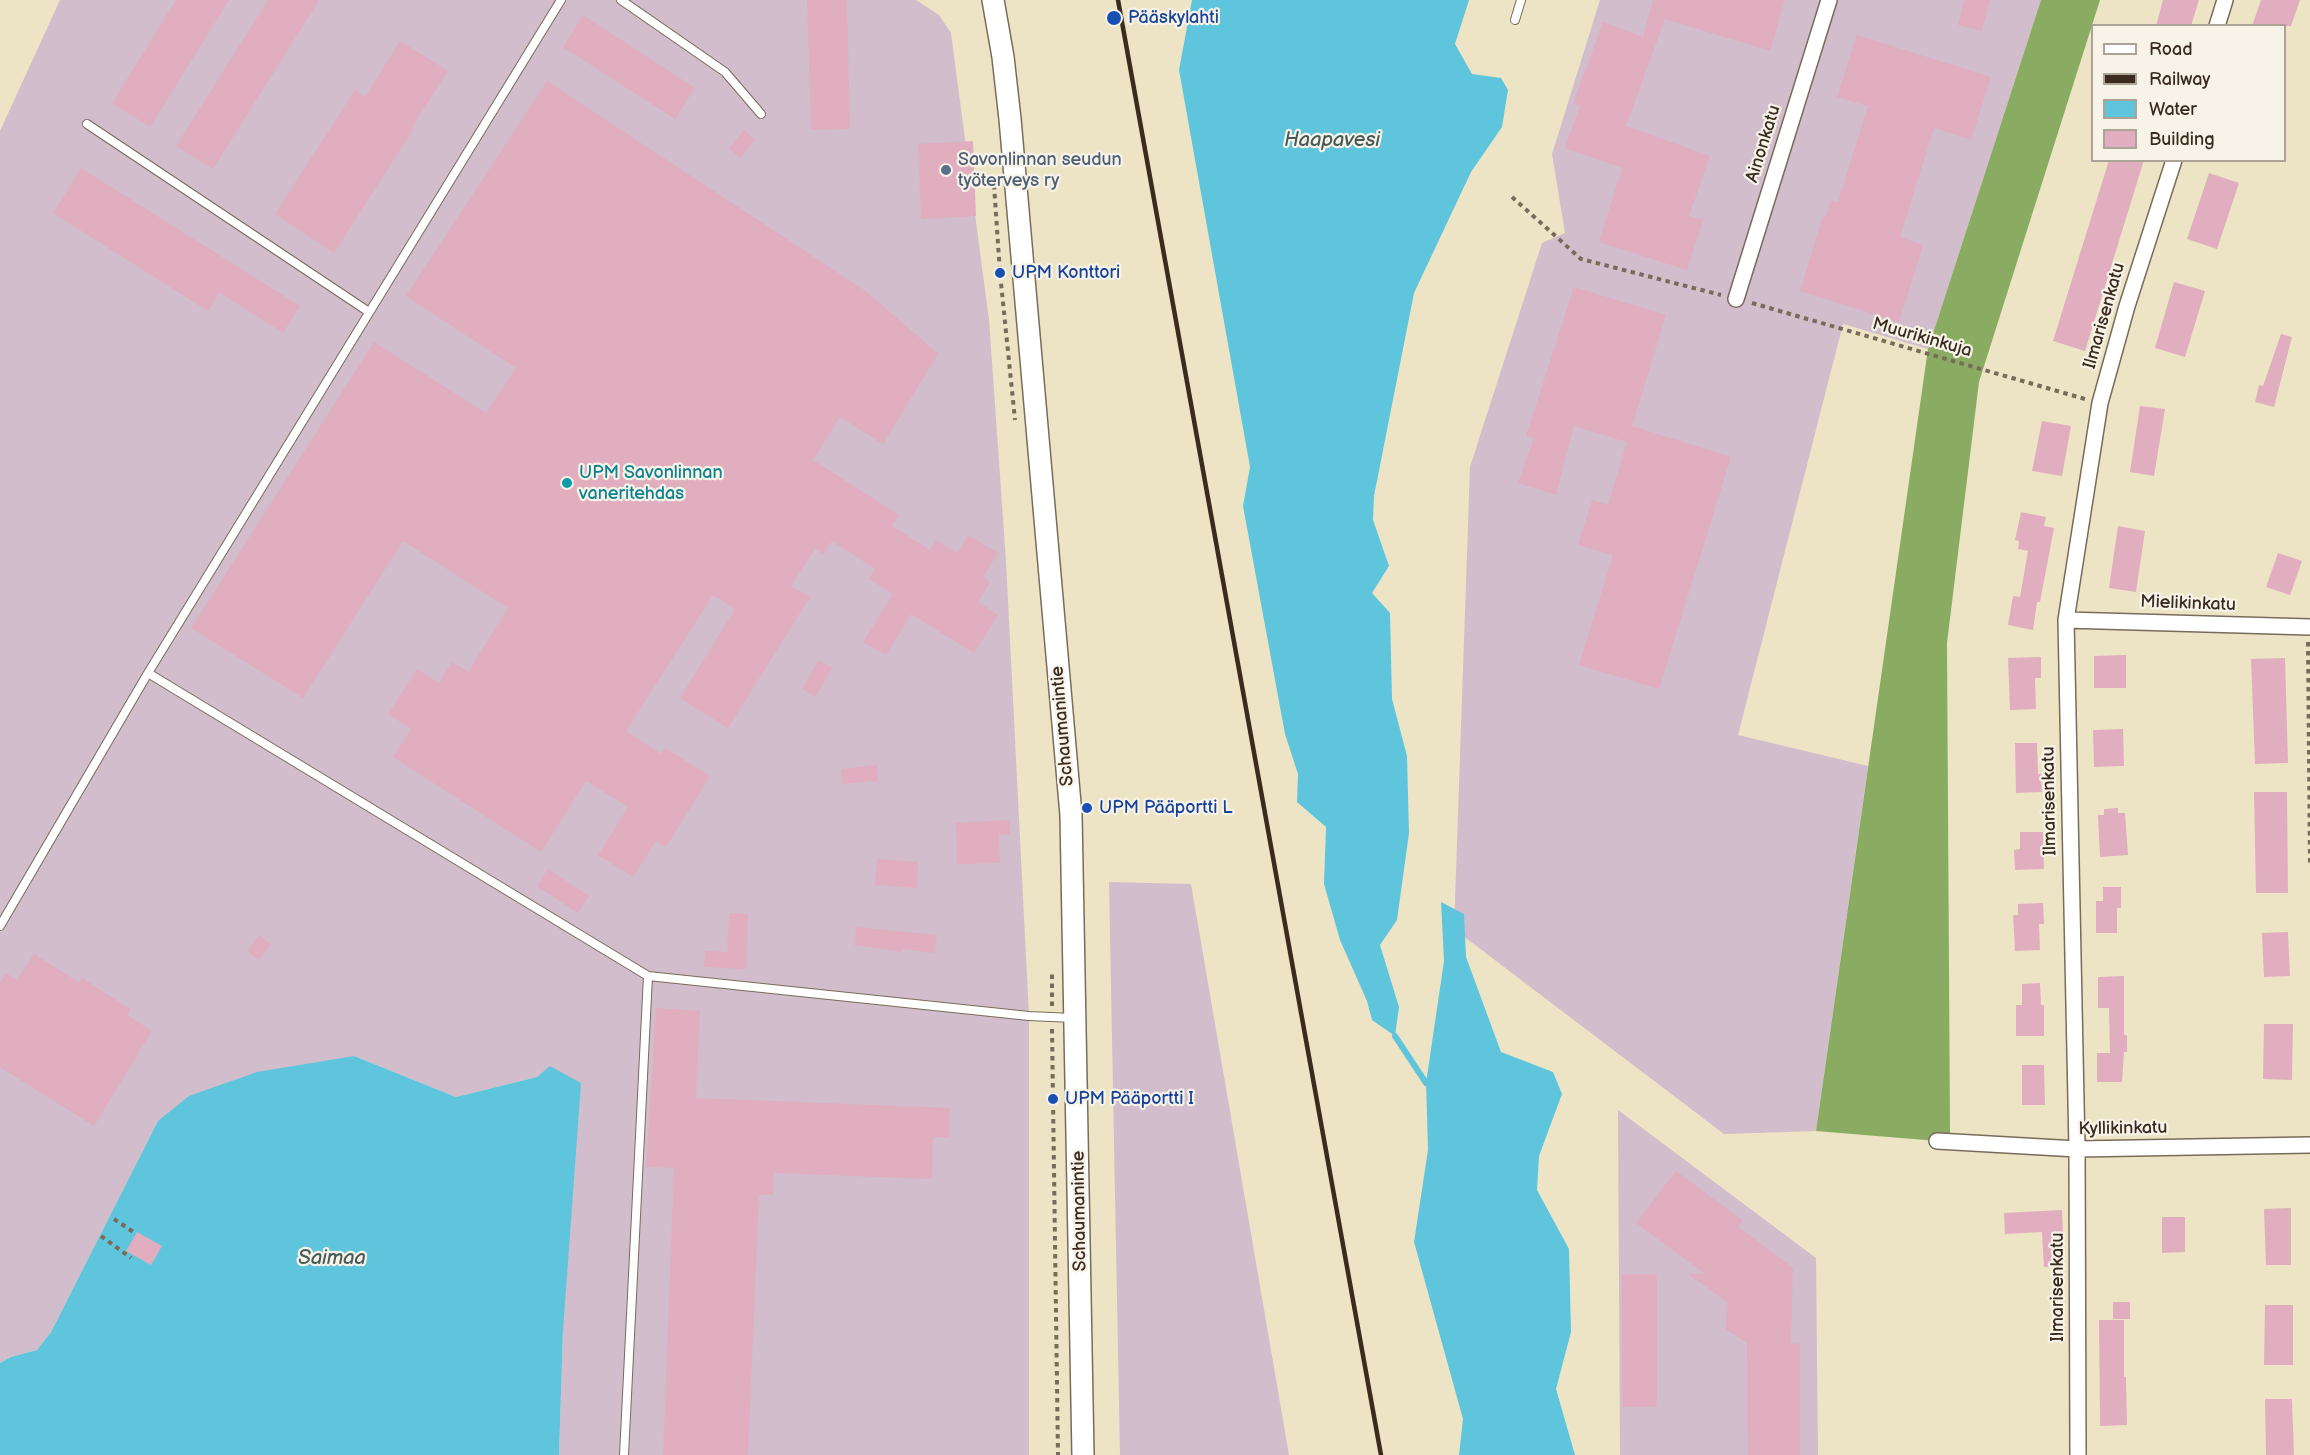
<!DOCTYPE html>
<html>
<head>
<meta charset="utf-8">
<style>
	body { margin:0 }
	#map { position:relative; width:2310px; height:1455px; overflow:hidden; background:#ede4c6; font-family:"Balsamiq Sans",sans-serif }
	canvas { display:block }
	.legend { position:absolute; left:2091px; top:24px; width:195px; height:138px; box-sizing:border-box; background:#f7f3e8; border:2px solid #aca397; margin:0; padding:8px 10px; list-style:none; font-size:18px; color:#3b2a1e }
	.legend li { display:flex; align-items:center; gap:12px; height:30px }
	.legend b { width:30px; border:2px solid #aca397 }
</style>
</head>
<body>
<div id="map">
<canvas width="2310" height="1455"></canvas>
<ul class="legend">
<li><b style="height:8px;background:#fff"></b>Road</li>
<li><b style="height:8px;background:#3b2a1e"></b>Railway</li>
<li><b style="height:16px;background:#5fc5dc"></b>Water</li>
<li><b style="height:16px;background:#e1aebf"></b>Building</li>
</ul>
</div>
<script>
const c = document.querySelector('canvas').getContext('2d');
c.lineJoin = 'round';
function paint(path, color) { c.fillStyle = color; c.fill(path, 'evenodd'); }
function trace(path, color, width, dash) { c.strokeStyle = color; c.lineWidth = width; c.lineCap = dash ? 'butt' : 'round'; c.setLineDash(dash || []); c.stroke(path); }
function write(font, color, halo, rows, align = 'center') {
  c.font = font + ' "Balsamiq Sans",sans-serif'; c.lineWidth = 4.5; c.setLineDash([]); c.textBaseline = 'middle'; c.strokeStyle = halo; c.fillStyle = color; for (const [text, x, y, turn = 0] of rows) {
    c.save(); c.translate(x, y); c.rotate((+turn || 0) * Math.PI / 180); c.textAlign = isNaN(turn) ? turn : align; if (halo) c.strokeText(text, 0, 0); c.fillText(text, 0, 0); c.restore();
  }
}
const industrial = new Path2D(`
	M60 0H916L939 15 951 33 989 320 1006 561 1029 1016V1455H559L563 1330 537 1077 456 1097 354 1056 158 1121 51 1332 37 1350 11 1357 0 1363V131Z
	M1600 0H2041L1928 349 1843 324 1738 735 1868 766 1816 1131 1724 1134 1454 929 1470 467 1542 243 1565 233 1552 154Z
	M1109 882 1191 884 1289 1455H1120Z
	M1618 1110 1816 1258 1818 1455H1620Z`);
const forest = new Path2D(`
	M2041 0H2100L1979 382 1947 643 1950 1133 1937 1141 1816 1131 1928 349Z`);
const water = new Path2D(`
	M1192 0H1469L1455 44 1472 74 1501 78 1508 90 1502 127 1471 172 1414 293 1374 496 1373 520 1389 566 1372 593 1390 613 1392 699 1407 756 1409 833 1397 920 1380 945 1399 1007 1395 1036 1372 1020 1367 1001 1340 940 1324 884 1326 827 1297 802 1298 774 1285 734 1243 506 1250 467 1179 70Z
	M1441 902 1464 914 1466 957 1501 1052 1553 1072 1562 1094 1539 1156 1537 1190 1569 1249 1571 1332 1556 1389 1575 1455H1459L1463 1419 1414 1242 1428 1150 1426 1083 1444 961Z
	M354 1056 456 1097 537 1077 550 1066 581 1083 563 1330 559 1455H0V1363L11 1357 37 1350 51 1332 158 1121 189 1096 257 1072Z`);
const stream = new Path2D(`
	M1395 1036 1426 1083`);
const building = new Path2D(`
	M176 0H229L150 127 112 103Z
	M268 0H319L213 169 176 146Z
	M807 0H847L850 129 811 130Z
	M1653 0H1785L1770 51 1665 19 1626 126 1710 156 1689 216 1703 220 1687 270 1599 242 1622 168 1565 148 1580 106 1573 104 1603 22 1643 37Z
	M1964 0H1990L1982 31 1958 25Z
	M2163 0H2199L2191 26H2156Z
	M2261 0H2300L2291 26H2252Z
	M583 15 695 88 675 119 563 47Z
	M1857 35 1991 77 1971 140 1934 128 1900 237 1923 245 1899 322 1800 291 1823 216 1826 217 1831 200 1838 202 1868 106 1837 97Z
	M400 41 448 71 412 127 414 128 334 253 275 214 355 90 365 97Z
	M547 81 867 292 938 354 883 444 840 417 813 460 899 515 892 526 930 550 936 540 957 553 968 535 998 553 983 577 990 582 978 602 998 615 974 653 911 614 886 655 863 642 893 594 869 579 875 569 832 541 824 554 815 549 791 586 810 597 728 728 680 698 735 609 713 595 626 731 661 754 665 748 710 776 666 847 656 841 633 877 598 855 628 807 586 781 541 852 393 757 411 729 388 714 417 669 439 683 452 662 468 672 508 608 403 541 303 698 191 628 374 342 486 413 516 368 406 296Z
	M744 130 755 140 740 158 729 148Z
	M973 141 976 216 921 219 918 144Z
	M2109 160H2144L2085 351 2053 341Z
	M81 168 300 306 283 333 219 292 208 311 53 213Z
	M2209 173 2239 183 2217 249 2187 239Z
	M2174 282 2205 291 2185 357 2155 348Z
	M1574 287 1666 315 1632 426 1731 457 1659 689 1579 665 1613 555 1578 545 1592 500 1608 505 1627 442 1574 426 1556 495 1518 483 1534 438 1526 436Z
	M2281 334 2292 337 2274 407 2255 402 2259 385 2263 386Z
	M2140 406 2165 409 2154 476 2130 472Z
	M2042 421 2071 426 2062 476 2032 471Z
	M2021 512 2046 517 2044 526 2054 528 2040 602H2037L2033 630 2008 625 2013 596 2020 597 2028 551 2018 549 2019 541 2015 540Z
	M2118 526 2145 531 2136 592 2109 588Z
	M2278 553 2302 561 2290 595 2266 587Z
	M2126 655V688H2094V656Z
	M2041 657V678H2035L2036 709 2010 710 2008 658Z
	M2285 658 2288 763 2255 764 2251 659Z
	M819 660 832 668 815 697 802 689Z
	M2123 729 2124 766 2094 767 2093 730Z
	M2015 743H2037L2038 774H2041L2042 792 2016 793Z
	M877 765 878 781 842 784 841 769Z
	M2254 792H2287L2288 893H2256Z
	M2118 808V813H2125L2128 855 2100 857 2098 815H2104V809Z
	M1009 820 1010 834 999 835 1000 863 957 864 956 823Z
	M2020 832H2043L2044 869 2015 870 2014 850 2020 849Z
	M877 859 918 862 917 888 875 885Z
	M548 869 589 896 578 913 537 886Z
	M2103 887H2121V908H2117V933H2096V901H2103Z
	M2043 903 2044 924H2039L2040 950 2015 951 2013 915H2018V904Z
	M729 913 748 914 746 969 704 967 705 951 727 952Z
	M856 927 937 935 935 953 902 949V952L854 945Z
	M2288 932 2290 976 2264 977 2262 933Z
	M259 935 271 944 259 960 247 951Z
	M34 954 80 983 82 978 130 1009 127 1015 152 1031 94 1126 0 1067V983L6 973 17 980Z
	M2124 976V1035H2127V1052H2124L2122 1082H2097V1053H2110L2109 1008H2098V977Z
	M2040 983 2041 1005H2044V1036H2016V1005H2022V984Z
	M656 1008 700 1011 696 1098 950 1108 949 1137H933L932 1179 774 1173 773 1195H759L748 1455H663L674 1168 646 1167Z
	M2264 1024H2293L2292 1080 2263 1079Z
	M2022 1065H2044L2045 1105H2022Z
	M1676 1171 1742 1220 1738 1227 1793 1268 1791 1344 1800 1343V1455H1748L1747 1343 1726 1329 1727 1302 1688 1274H1705L1636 1223Z
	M2291 1208V1265H2266L2264 1209Z
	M2062 1210 2063 1232H2059L2061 1266 2044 1267 2042 1232 2005 1234 2004 1213Z
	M2162 1217H2185V1252L2162 1253Z
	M137 1232 162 1246 151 1265 126 1251Z
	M1622 1274H1657V1407H1622Z
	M2113 1302H2130V1319H2113Z
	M2265 1305H2293V1365H2264Z
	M2099 1320H2124V1377H2126L2127 1425 2100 1426Z
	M2265 1399H2292L2294 1455H2266Z`);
const path = new Path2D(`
	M994 185 1000 273 1015 420
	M1512 197 1581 259 1721 295
	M1752 303 2085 399
	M2308 642 2310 866
	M1052 1006V972
	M1052 1029 1058 1455
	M114 1219 135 1233
	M101 1236 131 1258`);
const lane = new Path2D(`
	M621 0 725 72 761 114
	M1515 20 1521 0
	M87 124 369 312
	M148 673 561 0
	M0 926 148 673 648 976
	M624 1455 648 976 1029 1016 1073 1018`);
const street = new Path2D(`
	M2217 26 2225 0
	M1736 299 1829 0
	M2066 620 2310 627
	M1937 1141 2077 1149 2310 1145
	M2078 1455 2077 1149 2066 620 2100 403 2127 306 2174 160`);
const secondary = new Path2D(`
	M993 0 1003 57 1010 119 1071 815 1083 1455`);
const rail = new Path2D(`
	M1118 0 1381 1455`);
const markers = [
	[1114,18,8,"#1a4fb4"],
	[946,170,6,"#5c6f8a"],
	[1000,273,6,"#1a4fb4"],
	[567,483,6,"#0f9aa8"],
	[1087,808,6,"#1a4fb4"],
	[1053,1099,6,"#1a4fb4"]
];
const transitNames = [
	["Pääskylahti",1128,18],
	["UPM Konttori",1012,273],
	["UPM Pääportti L",1099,808],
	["UPM Pääportti I",1065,1099]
];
const streetNames = [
	["Ainonkatu",1764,144,-73],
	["Ilmarisenkatu",2105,316,-74],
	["Muurikinkuja",1922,338,16],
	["Mielikinkatu",2188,604,2],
	["Schaumanintie",1063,726,-95],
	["Ilmarisenkatu",2050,801,-91],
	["Kyllikinkatu",2123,1129,-1],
	["Schaumanintie",1080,1211,-91],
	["Ilmarisenkatu",2058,1287,-90]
];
const serviceNames = [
	["Savonlinnan seudun",958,160],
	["työterveys ry",958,181]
];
const cultureNames = [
	["UPM Savonlinnan",579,473],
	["vaneritehdas",579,494]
];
const waterNames = [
	["Haapavesi",1332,141],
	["Saimaa",332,1259]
];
paint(industrial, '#d1bdcb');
paint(forest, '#89ac62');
paint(water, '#5fc5dc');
trace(stream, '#5fc5dc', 6);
paint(building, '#e1aebf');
trace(lane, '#796b59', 10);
trace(street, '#796b59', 18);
trace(secondary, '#796b59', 24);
trace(path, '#796b59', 4, [4.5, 4.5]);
trace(lane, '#fff', 8);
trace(street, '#fff', 15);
trace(secondary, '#fff', 21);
trace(rail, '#3b2a1e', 4.5);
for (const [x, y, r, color] of markers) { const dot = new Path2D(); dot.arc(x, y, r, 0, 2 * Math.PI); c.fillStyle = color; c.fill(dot); trace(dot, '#f7f3e8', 2); }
write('18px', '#164399', '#f7f3e8', transitNames, 'left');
write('18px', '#3b2a1e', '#f7f3e8', streetNames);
write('18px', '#4e5e75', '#f7f3e8', serviceNames, 'left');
write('18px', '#0d838f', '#f7f3e8', cultureNames, 'left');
write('italic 20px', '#465857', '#f7f3e8', waterNames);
</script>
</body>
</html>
